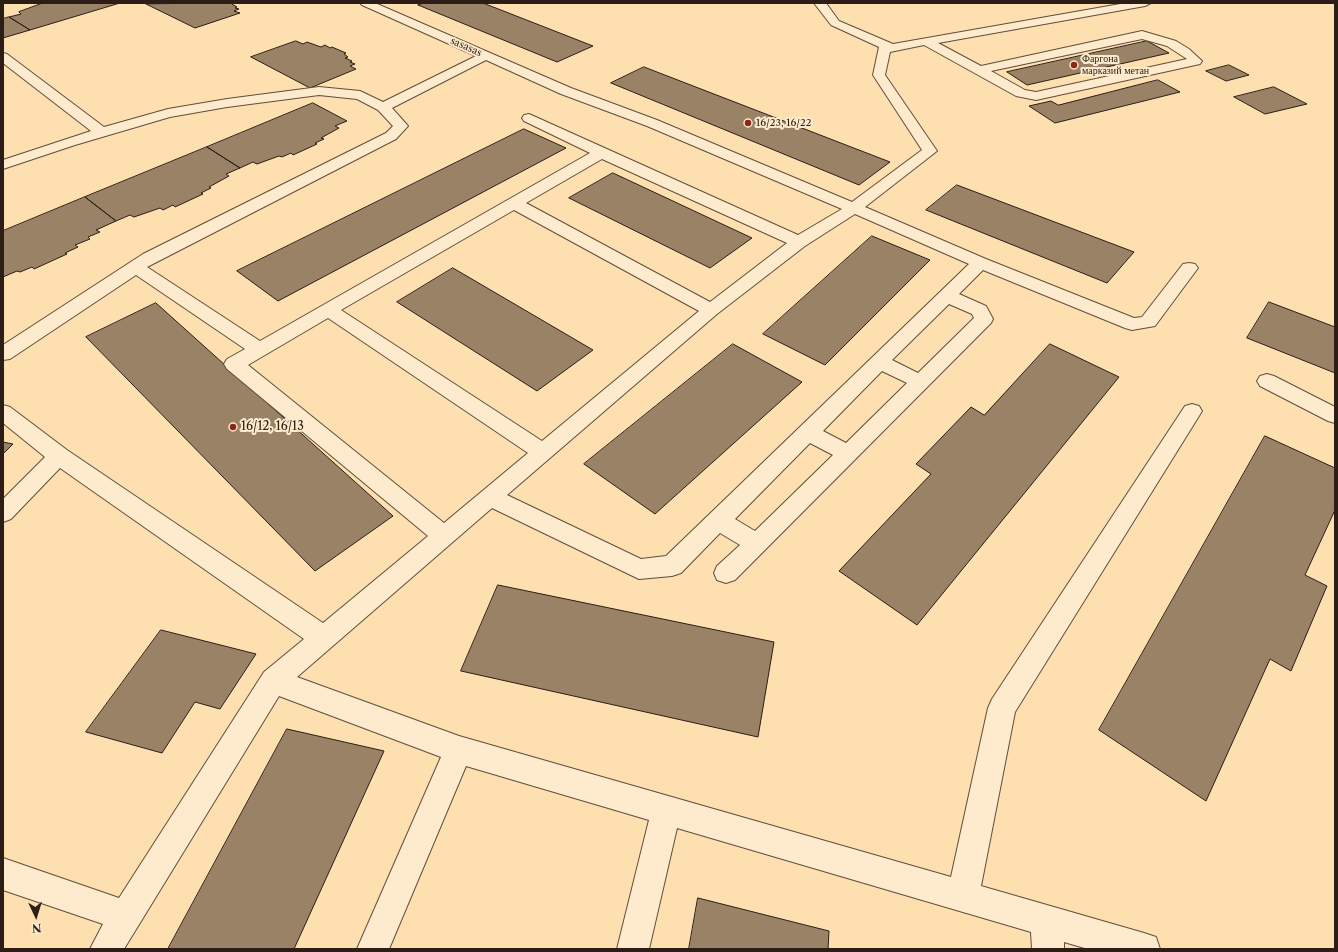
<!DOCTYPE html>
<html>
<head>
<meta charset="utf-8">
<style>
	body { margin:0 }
	#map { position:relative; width:1338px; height:952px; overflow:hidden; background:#fddfb0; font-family:"Libre Caslon Text",serif }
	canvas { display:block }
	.frame { position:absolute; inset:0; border:4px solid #2c1e16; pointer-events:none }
	.north { position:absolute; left:16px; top:896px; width:40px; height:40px; -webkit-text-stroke:3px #feeacc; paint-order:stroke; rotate:176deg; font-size:11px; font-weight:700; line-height:16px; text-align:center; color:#2c1e16 }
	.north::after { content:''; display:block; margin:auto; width:14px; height:18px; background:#2c1e16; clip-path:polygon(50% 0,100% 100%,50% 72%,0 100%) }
</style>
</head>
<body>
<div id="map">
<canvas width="1338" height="952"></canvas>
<div class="frame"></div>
<div class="north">N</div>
</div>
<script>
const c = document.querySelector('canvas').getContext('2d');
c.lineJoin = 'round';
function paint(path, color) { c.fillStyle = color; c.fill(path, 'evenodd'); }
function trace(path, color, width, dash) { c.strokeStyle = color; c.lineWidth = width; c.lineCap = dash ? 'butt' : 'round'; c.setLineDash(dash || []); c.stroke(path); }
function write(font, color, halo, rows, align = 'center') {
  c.font = font + ' "Libre Caslon Text",serif'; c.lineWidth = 4; c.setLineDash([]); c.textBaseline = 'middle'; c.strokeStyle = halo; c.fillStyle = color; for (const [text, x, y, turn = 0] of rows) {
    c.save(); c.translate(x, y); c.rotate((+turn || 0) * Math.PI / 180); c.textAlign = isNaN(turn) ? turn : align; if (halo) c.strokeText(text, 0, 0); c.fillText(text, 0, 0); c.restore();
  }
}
const building = new Path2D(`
	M43 3H120L30 30 9 17 21 14 19 12Z
	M234 3 232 4 237 7 235 8 239 9 234 11 240 13 195 28 146 4Z
	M425 3H483L593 46 557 62 418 5Z
	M9 17 30 30 3 38V19Z
	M296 41 303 44 307 42 321 47 325 45 330 48 332 47 346 53 344 54 348 57 345 58 352 61 350 62 355 64 350 66 356 69 310 88 251 57Z
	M1147 41 1169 53 1027 85 1007 72Z
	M1229 65 1249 75 1226 81 1206 71Z
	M644 67 890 162 859 185 611 83Z
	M1158 80 1180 92 1055 123 1029 106 1051 101 1058 105Z
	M1274 87 1307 104 1265 114 1234 97Z
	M313 103 347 121 335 126 339 128 321 138 324 139 315 143 317 144 293 155 291 153 282 157 279 156 257 164 253 162 240 168 207 147Z
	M524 129 566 148 278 301 237 271Z
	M207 147 240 168 226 174 229 176 209 187 211 188 201 193 203 194 175 207 173 205 163 210 160 208 134 217 130 215 116 221 85 197Z
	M613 173 752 238 710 268 569 198Z
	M957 185 1134 252 1107 283 926 210Z
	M85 197 116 221 96 230 100 232 88 237 90 239 75 245 78 247 65 253 67 254 34 269 32 267 20 272 17 271 3 277V231Z
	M872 236 930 260 825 365 763 334Z
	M453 268 593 350 537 391 397 302Z
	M1269 302 1335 327V373L1247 338Z
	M156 303 393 516 315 571 86 337Z
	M733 344 802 382 655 514 584 464Z
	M1050 344 1119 377 917 625 839 571 931 474 916 464 971 407 984 415Z
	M1265 436 1335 468V510L1305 575 1327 586 1291 671 1270 659 1206 801 1099 730Z
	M3 442 13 444 3 454Z
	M498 585 774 642 758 737 461 671Z
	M161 630 256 654 220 709 195 702 162 753 86 732Z
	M287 729 384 751 294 949H168Z
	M698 898 829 931 828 949H689Z`);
const service = new Path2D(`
	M360 3H375L571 88 657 120 852 202 922 150 873 75 879 47 831 25 814 3H826L839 21 893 44 1126 3H1151L1145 6 938 43 981 66 1142 31 1176 41 1189 49 1202 61 1200 64 1036 100 1016 96 924 45 890 52 885 75 937 151 865 207 986 259 1134 318 1142 317 1183 264 1189 263 1195 264 1198 268 1155 326 1132 330 1125 328 983 270 959 294 986 306 993 319 991 323 735 580 726 583 717 580 714 573 717 566 740 545 720 533 681 573 672 576 639 579 492 508 297 677 459 736 951 877 988 708 992 699 1185 406 1192 404 1199 406 1202 411 1199 416 1015 712 981 886 1144 933 1156 937 1160 949H1088L1064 942V949H1032L1031 932 677 828 649 949H617L649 820 466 766 389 949H357L441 757 279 696 124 949H90L103 924 3 890V858L119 898 264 672 304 639 60 468 11 519 3 522V499L45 457 3 423V405L10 407 67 450 323 623 428 536 227 369 224 364 227 359 245 349 136 275 10 359 3 360V345L143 254 386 133 393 126 378 110 357 99 319 95 227 107 170 117 75 145 3 169V160L91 131 3 63V53L7 54 104 127 168 109 227 99 319 87 360 91 383 102 476 56 362 5ZM1142 39 1167 46 1187 59 1036 92 1025 90 991 71ZM486 60 561 94 647 126 842 209 798 235 529 114 524 115 522 118 524 121 590 153 260 341 147 267 396 139 408 126 392 108ZM602 159 787 243 710 302 526 203ZM514 210 699 311 542 441 341 310ZM855 214 969 264 666 556 641 559 507 495 717 314 805 246ZM949 304 972 314 974 318 918 373 892 360ZM328 318 528 453 444 523 248 365ZM882 371 907 383 846 443 823 431ZM810 443 833 455 755 531 735 519Z
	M1267 374 1274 376 1335 407V423L1328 421 1260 386 1257 381 1260 376Z`);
const markers = [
	[1074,65,4,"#8f2418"],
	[748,123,4,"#8f2418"],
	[233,427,4,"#8f2418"]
];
const farStreetnames = [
	["sasasas",466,47,24]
];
const farPoinames = [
	["Фаргона",1082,59],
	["марказий метан",1082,71],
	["16/23, 16/22",756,123]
];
const poiNames = [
	["16/12, 16/13",241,427]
];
paint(building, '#998266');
trace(building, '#2c1e16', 1);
trace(service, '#604e3c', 2);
paint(service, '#feeacc');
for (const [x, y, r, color] of markers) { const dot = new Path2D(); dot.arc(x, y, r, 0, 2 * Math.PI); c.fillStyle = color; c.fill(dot); trace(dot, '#feeacc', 1.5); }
write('10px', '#2c1e16', '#feeacc', farStreetnames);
write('10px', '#2c1e16', '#feeacc', farPoinames, 'left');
write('12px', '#2c1e16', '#feeacc', poiNames, 'left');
</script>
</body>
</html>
